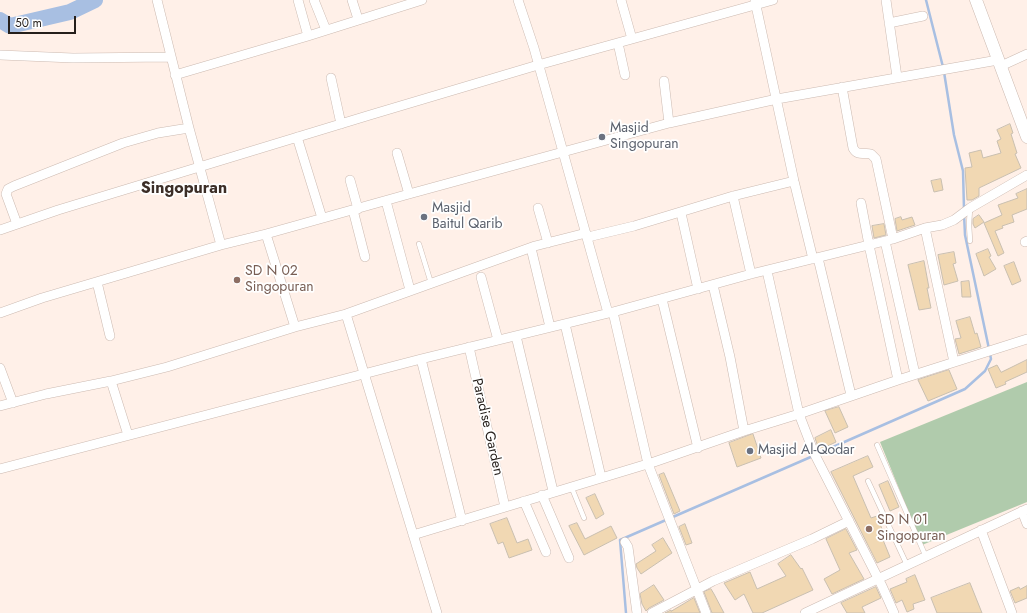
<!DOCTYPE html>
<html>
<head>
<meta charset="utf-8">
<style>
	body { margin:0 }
	#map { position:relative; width:1027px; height:613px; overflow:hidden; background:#fff0e8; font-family:Jost,sans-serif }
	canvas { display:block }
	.scale { position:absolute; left:8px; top:16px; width:68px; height:18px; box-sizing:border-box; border:2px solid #251f1b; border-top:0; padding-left:5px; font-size:12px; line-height:14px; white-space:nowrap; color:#251f1b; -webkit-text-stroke:3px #fff; paint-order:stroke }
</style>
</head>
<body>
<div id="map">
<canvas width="1027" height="613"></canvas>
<div class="scale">50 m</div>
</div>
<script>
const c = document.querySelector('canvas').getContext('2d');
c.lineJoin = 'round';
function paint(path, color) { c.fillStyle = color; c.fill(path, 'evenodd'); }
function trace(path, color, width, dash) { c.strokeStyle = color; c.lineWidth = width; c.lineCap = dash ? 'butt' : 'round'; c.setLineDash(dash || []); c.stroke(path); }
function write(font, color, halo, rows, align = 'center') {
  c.font = font + ' Jost,sans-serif'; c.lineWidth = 3.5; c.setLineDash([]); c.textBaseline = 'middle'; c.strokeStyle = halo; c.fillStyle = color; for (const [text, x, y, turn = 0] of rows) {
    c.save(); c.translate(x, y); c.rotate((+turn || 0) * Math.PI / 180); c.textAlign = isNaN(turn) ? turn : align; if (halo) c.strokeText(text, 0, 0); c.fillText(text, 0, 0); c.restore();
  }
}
const green = new Path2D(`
	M1027 382V502L922 545 880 442Z`);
const stream = new Path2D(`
	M926 0 943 67
	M944 72 954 135 963 171 964 209
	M964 214 965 235 989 349
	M817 454 965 389 985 371 991 359 990 354
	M626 613 620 540 813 456`);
const river = new Path2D(`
	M0 20 10 26 70 12 95 0`);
const building = new Path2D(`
	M1010 124 1013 133 1011 134 1017 153 1015 154 1021 168 979 188V196L972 200H967L965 168 972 167 969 153 981 150 983 158 1001 153 997 141 1001 139 997 130Z
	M941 179 943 190 934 192 931 181Z
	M1027 189V209L1012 215 1014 222 1002 226 1003 228 995 231 1004 253 998 256 984 223 1002 215 998 205 1018 198 1016 194Z
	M979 215 984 222 975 228 973 224V219Z
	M901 217 902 220 912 217 915 225 897 231 895 219Z
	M884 224 886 235 874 238 872 226Z
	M988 249 991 256 989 257 996 269 984 276 976 254Z
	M954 252 956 263 953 264 958 281 944 285 938 255Z
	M924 261 929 288H927L931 308 919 310 908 265Z
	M1014 262 1021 281 1012 285 1004 266Z
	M969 281 971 297H962L961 282Z
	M970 317 975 334 977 333 981 347 959 354 955 339 961 338 956 321Z
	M1027 360V372L1005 382 1006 384 996 388 988 369 997 365 1001 372Z
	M949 370 957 389 928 401 918 380Z
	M839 407 848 427 835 433 825 411Z
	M831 430 836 442 819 450 815 438Z
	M753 434 761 458 737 467 729 443Z
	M868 456 873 467 853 476 871 518 877 516 882 529 879 530 890 557 877 563 831 472Z
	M664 473 680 511 674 514 659 475Z
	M888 481 899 507 890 511 879 485Z
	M595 494 604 514 596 519 586 498Z
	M507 518 517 543 528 539 532 550 509 558 503 542 498 544 490 524Z
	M577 523 585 539 611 526 617 538 584 555 569 526Z
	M685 524 692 543 686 545 679 527Z
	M846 529 857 550 849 553 864 579 832 594 824 579 840 570 826 539Z
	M663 538 672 553 641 574 637 568 636 564 656 551 652 545Z
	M791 555 801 569 802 568 813 590 762 613H753L744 594 735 600 724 583 750 572 757 589 786 576 778 564Z
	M915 575 925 600 913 604 914 609 907 612 902 600 896 603 890 589 907 582 906 579Z
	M970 583 982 613H937L931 598Z
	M654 585 664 600 649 608 646 611 642 604 640 594Z
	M1027 586V598L1015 603 1010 591 1019 587 1020 589Z
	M876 587 881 598 862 607 865 613H847L841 603Z
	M711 589 714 594 724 613H712L704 592Z
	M694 598 700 613H665L671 610V611Z`);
const service = new Path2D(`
	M970 209 969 224 970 241
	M419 244 431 283
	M877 445 926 557
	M868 481 907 565
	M571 486 584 518`);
const minor = new Path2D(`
	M157 0 189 128 221 245
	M298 0 308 36
	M314 0 326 30
	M352 0 358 19
	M518 0 534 48 608 313
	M621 0 632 39
	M886 0 897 77
	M755 1 794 181 813 259
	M889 23 923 16
	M618 43 625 75
	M0 55 73 58 170 57
	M1001 66 1027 54
	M175 75 308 36 422 0
	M331 78 341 124
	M664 81 669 123
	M842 87 853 148C858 157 864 152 871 154L876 159 893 239
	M297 137 322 218
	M397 153 409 194
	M350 180 358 209
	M733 196 751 274
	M386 201 410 290
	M861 203 869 245 898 380
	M538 208 548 243
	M353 210 365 257
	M681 213 698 289
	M17 224 6 194 8 189 14 186 123 143 158 133 189 128
	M925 228 954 362
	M0 230 58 210 370 115 538 65 773 0
	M266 234 295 327 346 314 535 246 586 233
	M588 237 634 226 733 196 794 181
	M885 241 915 374
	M1025 242 1027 241
	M531 248 550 327
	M818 258 851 395
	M767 271 799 414 814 453 882 586 894 613
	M481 277 498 340
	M97 282 110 336
	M713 285 730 357 744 431
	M662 299 698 448
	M613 312 648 464 706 613
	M0 313 42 298 221 245 266 234 409 194 669 123 777 99 998 60
	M346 314 437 613
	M565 324 601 477
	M516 336 553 491
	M469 347 505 507
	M421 359 462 521
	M0 368 13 403
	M111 381 128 435
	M0 406 46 394 111 381 167 367 295 327
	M0 469 421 359 613 312 751 274 893 239 925 228 942 225 954 220 970 208 1027 175
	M542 495 569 558
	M524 501 546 552
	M1022 511 1027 524
	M981 530 1012 613
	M413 535 654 462 744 431 799 414 898 380 1027 339
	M625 542 628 547 637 613
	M652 613 713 581 812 539 849 521
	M805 613 1027 509`);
const secondary = new Path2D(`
	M976 0 1027 137`);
const markers = [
	[602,137,4,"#6b7280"],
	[424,217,4,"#6b7280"],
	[237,280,4,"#8d6e63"],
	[750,451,4,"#6b7280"],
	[869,529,4,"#8d6e63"]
];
const worshipNames = [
	["Masjid",610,129],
	["Singopuran",610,145],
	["Masjid",432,209],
	["Baitul Qarib",432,225],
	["Masjid Al-Qodar",758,451]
];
const educationNames = [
	["SD N 02",245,272],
	["Singopuran",245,288],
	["SD N 01",877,521],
	["Singopuran",877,537]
];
const streetNames = [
	["Paradise Garden",487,427,77]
];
const quarterNames = [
	["Singopuran",184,189]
];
paint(green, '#b0cbac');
trace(stream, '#a8bfe2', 2.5);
trace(river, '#a8bfe2', 16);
paint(building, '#f1d8b3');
trace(building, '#c9bfb0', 1);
trace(service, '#ccbab1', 5.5);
trace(minor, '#ccbab1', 10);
trace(secondary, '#ccbab1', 13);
trace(service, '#fff', 4.5);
trace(minor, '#fff', 9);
trace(secondary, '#fff', 12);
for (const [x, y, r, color] of markers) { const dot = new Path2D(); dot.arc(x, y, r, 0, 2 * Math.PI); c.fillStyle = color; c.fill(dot); trace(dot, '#fff', 1.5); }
write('14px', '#5b616d', '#fff', worshipNames, 'left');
write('14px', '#785e54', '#fff', educationNames, 'left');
write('14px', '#251f1b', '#fff', streetNames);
write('bold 16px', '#3c2e27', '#fff', quarterNames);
</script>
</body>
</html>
